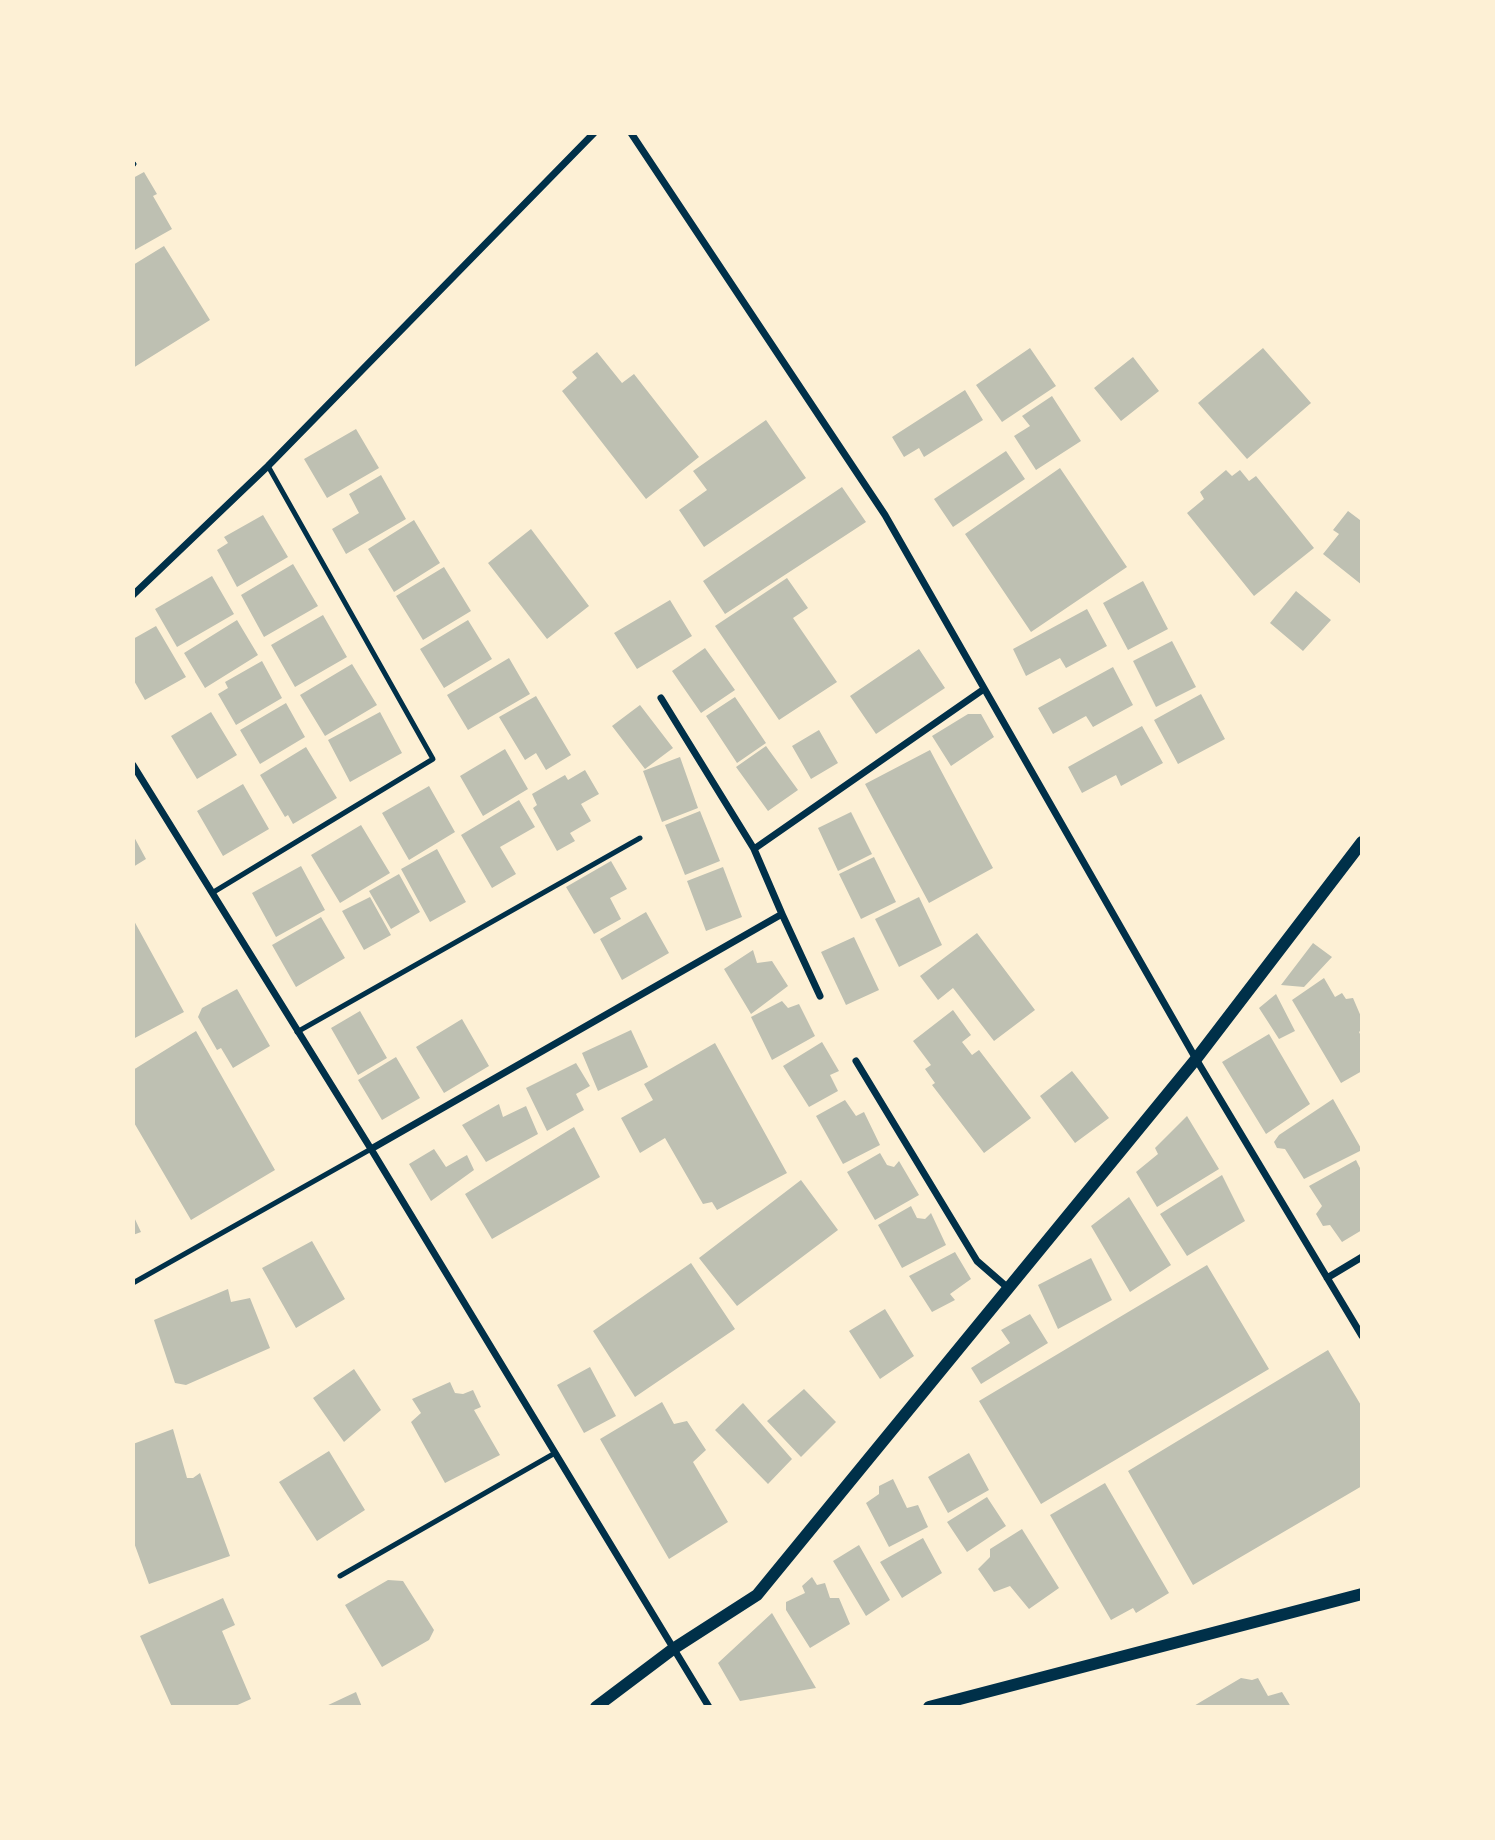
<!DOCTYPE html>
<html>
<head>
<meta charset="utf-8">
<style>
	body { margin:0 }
	#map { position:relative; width:1495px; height:1840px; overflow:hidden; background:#fdf0d5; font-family:"Open Sans",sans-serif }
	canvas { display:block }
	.frame { position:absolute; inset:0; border:135px solid #fdf0d5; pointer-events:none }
</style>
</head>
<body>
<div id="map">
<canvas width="1495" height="1840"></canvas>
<div class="frame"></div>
</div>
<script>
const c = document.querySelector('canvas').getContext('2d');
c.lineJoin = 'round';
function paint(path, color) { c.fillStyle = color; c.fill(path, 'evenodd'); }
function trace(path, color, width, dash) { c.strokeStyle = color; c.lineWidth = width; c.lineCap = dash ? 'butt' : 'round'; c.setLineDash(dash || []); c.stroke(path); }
const building = new Path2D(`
	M144 172 157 194 153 196 172 229 133 251V178Z
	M164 246 210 320 133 368V265Z
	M1030 348 1056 386 1002 422 976 385Z
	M1263 348 1311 403 1247 459 1198 403Z
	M597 352 622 383 634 374 699 457 646 499 562 391 577 378 572 372Z
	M1133 357 1159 391 1121 421 1094 388Z
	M965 390 983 420 924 457 919 448 904 457 892 437Z
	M1052 396 1081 441 1036 470 1014 436 1030 426 1022 416Z
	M766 420 806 478 704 547 679 510 707 490 693 471Z
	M356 429 379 468 327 498 304 459Z
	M1006 451 1025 479 953 527 934 499Z
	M1060 468 1127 567 1031 632 965 534Z
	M1226 470 1232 476 1240 470 1249 481 1256 476 1314 548 1254 596 1187 513 1204 499 1200 492Z
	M381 475 406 519 346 554 332 529 359 513 349 494Z
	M842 487 866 522 725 614 703 581Z
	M1348 511 1360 520 1362 517V585L1323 554 1339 534 1333 530Z
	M263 515 288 557 237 587 217 550 228 543 224 537Z
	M414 520 440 563 394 592 368 549Z
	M531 529 589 606 547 639 488 563Z
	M293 564 318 606 264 637 241 595Z
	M444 567 471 611 423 640 396 596Z
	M212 576 234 614 177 647 155 609Z
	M787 578 808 608 793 618 837 682 779 720 715 626Z
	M1143 581 1168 629 1128 650 1103 603Z
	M1296 591 1331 620 1303 651 1270 623Z
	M670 600 692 636 637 669 614 633Z
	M1087 609 1107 646 1066 668 1060 658 1026 676 1013 649Z
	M323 615 347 657 295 687 271 645Z
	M237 620 258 655 205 688 184 653Z
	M468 620 492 659 444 688 420 649Z
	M156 626 186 677 145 700 133 679V639Z
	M1172 641 1196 687 1156 707 1133 661Z
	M705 648 735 690 701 713 672 671Z
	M919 649 945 688 876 734 850 696Z
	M509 658 530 694 468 730 447 695Z
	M262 661 282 698 236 725 218 694 228 688 225 682Z
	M352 664 377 705 325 736 300 695Z
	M1113 667 1133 705 1093 727 1086 716 1053 734 1038 708Z
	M1201 694 1225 739 1178 764 1154 720Z
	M536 696 571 755 546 770 536 753 525 760 499 717Z
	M735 697 766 743 737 763 706 716Z
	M286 703 305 737 260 764 240 730Z
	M640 705 673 748 645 769 612 726Z
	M211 712 237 755 197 779 171 736Z
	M380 712 402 753 350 782 328 740Z
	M968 714H981L994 737 951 766 932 736Z
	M1142 726 1163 763 1121 786 1116 775 1082 793 1068 767Z
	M819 730 838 763 811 779 792 746Z
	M766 746 798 790 768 811 736 767Z
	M306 747 337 798 293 824 288 815 285 817 260 775Z
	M505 749 528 789 483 816 460 776Z
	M930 750 993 868 929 903 865 784Z
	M680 757 698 808 662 822 643 771Z
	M585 770 599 794 581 804 591 821 570 833 575 841 557 851 533 808 537 805 532 794 565 775 568 780Z
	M243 784 269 829 223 856 197 811Z
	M429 786 455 832 409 860 382 813Z
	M519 800 535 827 500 847 516 874 492 888 461 835Z
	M700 811 720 861 685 875 665 825Z
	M851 812 872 854 838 871 818 828Z
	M361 825 390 873 340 903 311 855Z
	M133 835 146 859 133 867Z
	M437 849 466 902 430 922 401 869Z
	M874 857 896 902 861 919 839 874Z
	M611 861 627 889 610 898 621 919 594 934 566 887Z
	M301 866 325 910 276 937 252 893Z
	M723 867 742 917 706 931 687 881Z
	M399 874 420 912 391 929 369 891Z
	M370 897 391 935 364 950 342 911Z
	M919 897 942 945 899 967 875 919Z
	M646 912 669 953 622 980 600 939Z
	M321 917 345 958 296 987 272 945Z
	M133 919 184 1012 133 1039Z
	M977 933 1035 1010 994 1041 953 988 938 1000 920 976Z
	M854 937 879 990 846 1005 821 952Z
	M1313 943 1332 957 1304 987 1281 985Z
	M753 950 757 963 772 961 788 986 751 1014 724 969Z
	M1324 978 1335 997 1342 993 1346 999 1353 998 1362 1019V1029L1359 1032 1362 1038V1071L1341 1083 1292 1000Z
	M237 989 270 1046 233 1068 221 1048 217 1050 198 1017 202 1008Z
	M1276 994 1295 1031 1279 1039 1259 1008Z
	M782 1001 788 1008 799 1004 815 1036 772 1060 751 1017Z
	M953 1010 971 1035 962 1042 972 1055 979 1050 1031 1118 984 1153 932 1085 935 1083 925 1069 931 1065 913 1041Z
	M360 1011 387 1058 358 1075 331 1028Z
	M462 1019 489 1066 444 1093 416 1047Z
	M631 1030 648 1067 598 1091 582 1053Z
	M196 1031 275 1170 191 1220 133 1121V1070Z
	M1269 1034 1310 1104 1266 1134 1222 1062Z
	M822 1042 839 1071 830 1075 838 1091 809 1107 783 1066Z
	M715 1043 787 1173 717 1210 712 1202 703 1204 665 1138 640 1153 621 1118 653 1100 644 1084Z
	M396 1057 420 1098 382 1120 358 1080Z
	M576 1063 590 1086 576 1094 584 1110 547 1131 526 1088Z
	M1072 1071 1109 1118 1075 1143 1040 1096Z
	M1333 1099 1362 1150 1304 1179 1285 1149 1277 1148 1274 1142 1279 1135Z
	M845 1100 856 1116 864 1112 880 1145 843 1164 816 1116Z
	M499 1104 503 1117 526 1106 538 1134 486 1162 462 1125Z
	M1187 1116 1219 1169 1157 1207 1136 1172 1158 1154 1155 1148Z
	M574 1127 600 1177 492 1239 465 1194Z
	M434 1149 446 1167 467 1155 474 1170 431 1201 409 1164Z
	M880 1153 887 1165 894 1167 899 1161 919 1195 875 1220 847 1172Z
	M1356 1160 1362 1172V1230L1342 1242 1330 1225 1323 1226 1316 1214 1322 1206 1309 1186Z
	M1222 1175 1245 1221 1187 1256 1160 1214Z
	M801 1180 838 1230 737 1306 699 1258Z
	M1129 1197 1171 1265 1130 1292 1091 1226Z
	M911 1206 917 1218 925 1219 931 1213 946 1245 902 1268 878 1225Z
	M133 1215 141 1232 133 1235Z
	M312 1241 345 1299 296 1328 262 1268Z
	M955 1252 971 1279 950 1294 955 1300 932 1312 909 1276Z
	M1091 1258 1112 1300 1058 1329 1038 1285Z
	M691 1263 735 1329 635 1397 593 1331Z
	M1207 1265 1269 1369 1041 1504 979 1401Z
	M228 1289 231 1302 250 1298 270 1348 186 1385 175 1383 154 1320Z
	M885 1309 914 1356 880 1379 849 1331Z
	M1030 1314 1048 1343 981 1384 971 1368 1010 1343 1001 1330Z
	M1328 1350 1362 1407V1486L1193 1585 1128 1471Z
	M590 1367 616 1416 584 1433 557 1385Z
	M354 1369 381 1410 344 1442 313 1398Z
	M450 1382 455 1393 463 1394 473 1390 481 1407 474 1410 500 1455 445 1483 411 1422 421 1413 412 1399Z
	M804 1389 836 1422 801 1457 767 1421Z
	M662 1402 674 1424 687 1421 706 1450 693 1462 728 1522 669 1559 600 1439Z
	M743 1403 792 1459 768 1484 715 1430Z
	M173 1429 187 1478H193L200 1473 230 1556 149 1584 133 1540V1444Z
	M329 1451 365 1510 317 1541 279 1482Z
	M969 1453 989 1490 948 1513 928 1477Z
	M893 1479 907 1508 918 1505 928 1527 889 1547 866 1503 879 1494V1486Z
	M1105 1483 1169 1593 1136 1613 1133 1608 1111 1620 1050 1515Z
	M987 1497 1006 1526 967 1552 947 1522Z
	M1022 1529 1059 1588 1029 1609 1010 1586 994 1592 978 1569 990 1557V1549Z
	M923 1538 942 1573 902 1598 880 1562Z
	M859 1545 890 1600 866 1616 833 1561Z
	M812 1577 817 1585 825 1583 830 1598H839L850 1624 810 1648 786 1610V1602L805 1593 802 1586Z
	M388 1580 403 1581 434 1630 429 1640 382 1667 345 1605Z
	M223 1598 235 1625 222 1631 251 1699 233 1707H172L140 1636Z
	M772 1613 816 1688 740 1701 718 1663Z
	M1241 1678 1252 1680 1258 1678 1268 1696 1282 1692 1291 1707H1192Z
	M356 1692 362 1707H324Z`);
const service = new Path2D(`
	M133 165 134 164
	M212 893 433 759 268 466
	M297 1032 640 838
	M133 1283 371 1149
	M340 1576 555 1453`);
const minor = new Path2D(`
	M631 133 885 515 1196 1059 1362 1336
	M133 595 268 466 594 133
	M661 698 754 849
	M133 765 371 1149 709 1707
	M782 914 820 996
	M856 1061 977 1261 1008 1288
	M371 1149 782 914 754 849 984 689
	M1327 1278 1362 1257`);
const tertiary = new Path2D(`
	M596 1707 673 1649 757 1595 1196 1059 1362 842
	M929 1707 1362 1594`);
paint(building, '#bec0b2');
trace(service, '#003049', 5);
trace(minor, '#003049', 7);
trace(tertiary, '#003049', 12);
</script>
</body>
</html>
